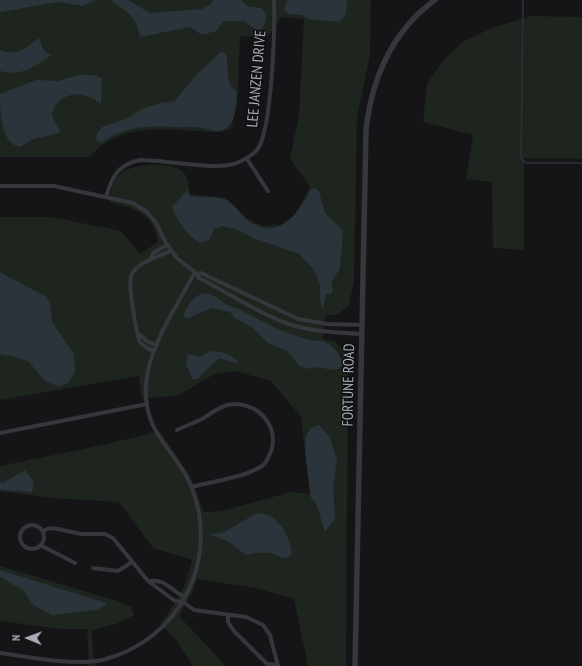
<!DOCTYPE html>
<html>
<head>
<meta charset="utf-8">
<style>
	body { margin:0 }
	#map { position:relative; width:582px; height:666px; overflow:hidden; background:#151517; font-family:"PT Sans Narrow",sans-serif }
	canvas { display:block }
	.north { position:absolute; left:8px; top:618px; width:40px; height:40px; -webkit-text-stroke:3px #101012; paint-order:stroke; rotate:271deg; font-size:11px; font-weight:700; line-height:16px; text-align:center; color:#a7acb7 }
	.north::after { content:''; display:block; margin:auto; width:14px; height:18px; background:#a7acb7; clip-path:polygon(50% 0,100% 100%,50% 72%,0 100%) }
</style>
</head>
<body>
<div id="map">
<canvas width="582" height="666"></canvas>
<div class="north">N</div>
</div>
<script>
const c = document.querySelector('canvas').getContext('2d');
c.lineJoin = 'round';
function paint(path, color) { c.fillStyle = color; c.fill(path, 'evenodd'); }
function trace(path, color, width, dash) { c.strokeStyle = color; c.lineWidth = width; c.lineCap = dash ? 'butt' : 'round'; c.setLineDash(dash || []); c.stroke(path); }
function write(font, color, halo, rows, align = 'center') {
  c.font = font + ' "PT Sans Narrow",sans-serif'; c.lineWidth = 3; c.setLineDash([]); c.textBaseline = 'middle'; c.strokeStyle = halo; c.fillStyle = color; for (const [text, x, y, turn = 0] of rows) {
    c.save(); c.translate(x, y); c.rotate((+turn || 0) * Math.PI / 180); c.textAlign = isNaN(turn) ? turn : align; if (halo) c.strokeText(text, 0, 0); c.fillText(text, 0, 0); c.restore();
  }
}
const green = new Path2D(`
	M0 0H371L370 55 357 118 354 280 349 305 337 315H325L323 339 334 341 348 356 346 666H308L294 599 256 588 197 579 192 593 179 616 226 666H193L177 641 160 624C176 604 187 585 192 560L153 548 119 502 51 498 0 491V466L103 445 160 431 190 476 204 512 222 511 291 492 310 494 301 417 271 381 235 371 213 375 179 395 142 399 139 376 0 400V217H51L121 231 140 254 158 242C153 213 135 208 109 202 111 193 112 180 120 174 132 163 173 160 184 173 188 178 189 188 190 194L226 198 248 219 263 226 280 225 294 216 310 187 290 159 299 115 304 19 281 17 268 37 243 36 240 38 237 105 231 129 222 132C179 132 122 118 91 156L85 157H0Z
	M530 16 582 17V159L524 158V250L493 248 492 182 466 179 473 135 423 122 427 84 444 59 464 41 490 29Z
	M0 566 118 601 131 607 134 615 116 624 92 630 93 656 97 666H89L87 629H61L0 621Z`);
const water = new Path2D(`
	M0 0H96L83 6 58 2 0 12Z
	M110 0H128L150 13 202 9 211 4 213 0H241L247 6 261 8C268 16 267 20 262 29L256 30 244 21H224L216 31 202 35 190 27 140 37C136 14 127 13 110 0Z
	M288 0H347L346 14 339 22 308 19 302 15 288 14 284 9Z
	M39 38 44 51 52 55C34 66 23 77 0 71V50C17 57 26 48 39 38Z
	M222 51 227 56C228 69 225 83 237 92 236 104 236 125 223 130 215 133 209 129 202 128 194 126 185 128 177 127 148 126 126 125 101 143L96 140 97 133 102 127 126 119 142 109 160 103 175 101 196 75Z
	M79 75H93L102 78 101 104C86 90 59 90 52 113L54 121 60 129 59 133 33 139 20 147C0 143 0 111 0 94L36 80 58 81Z
	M315 188 319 192 325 213 343 231 340 269 331 282 333 289 331 294H326L323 308H322L320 301V285L314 270 299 254 256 239 236 229 222 226 214 229 209 240 200 243C186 235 178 221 172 207L187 190 190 196C201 198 214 196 224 199 232 201 240 214 247 220 278 242 298 215 311 189Z
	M0 269 1 273 45 296 50 303 52 322 74 354 75 372 69 382 59 387 45 381 29 362 16 357 0 354Z
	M203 293C218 294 220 303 230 306 248 312 265 324 283 331 292 334 301 338 310 340 317 341 324 340 330 345 337 350 342 358 342 366L338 369 334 370 316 367 309 369 300 366 287 351 268 343 253 328 235 318 230 312 212 308 188 318 183 317C185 308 194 296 203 293Z
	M211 351C221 351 234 354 239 364L219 358 197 379H192L186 363 188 355H193L200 357Z
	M319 425 329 436 337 459 333 488 335 518 325 532 316 503 311 498C310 484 302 445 307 434 309 429 313 426 319 425Z
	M25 470 34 482 32 492 0 490V482L3 483Z
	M259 513C278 514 290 536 292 553L289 557C281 560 277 554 270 553 261 552 254 553 246 555L226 540 209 535C214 532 219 535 224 532 236 526 246 518 259 513Z
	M0 570 106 603 105 605 97 610 52 615 33 605 24 591 0 577Z`);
const stream = new Path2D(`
	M523 0 521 158 526 163H582`);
const minor = new Path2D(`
	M247 159 268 191
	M0 186H54L133 203 147 212 156 223 166 243 177 258 197 274 201 273 298 319 328 324 363 325
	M106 197C112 177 117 165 140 160 167 160 209 170 234 164 242 161 251 157 257 150 272 132 275 27 274 0
	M151 259 153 253 167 245
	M197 274 199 278C229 293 264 317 295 326 317 332 340 333 362 334
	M139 334 148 342 157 345
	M154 351C149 349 141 346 139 340 136 331 128 285 131 276 136 263 159 256 171 251
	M177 430C185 426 194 423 202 419 212 413 222 404 235 404 259 405 277 424 272 448 270 454 267 463 262 466 243 478 213 481 192 487
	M0 433 147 404
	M20 537a12 12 0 1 1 24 0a12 12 0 1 1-24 0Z
	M43 531 50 528 58 529 81 534H105L113 538 148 581 175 601 183 602 194 610 246 617 263 625 270 635 278 666
	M40 545 75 563
	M93 568 118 571 132 562
	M148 581C168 579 169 590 185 597
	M228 615V622L234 631 267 664 278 665
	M0 653C30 657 73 666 102 660 179 641 220 562 192 488 176 448 143 436 146 385 148 347 177 306 195 272`);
const tertiary = new Path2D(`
	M355 666 366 131C371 80 392 31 435 0`);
const streetNames = [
	["LEE JANZEN DRIVE",257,79,-85],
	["FORTUNE ROAD",349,385,-89]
];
paint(green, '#1d251e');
paint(water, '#2b343b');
trace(stream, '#2b343b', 1.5);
trace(minor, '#36373c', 4);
trace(tertiary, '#36373c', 5.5);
write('15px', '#a7acb7', '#101012', streetNames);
</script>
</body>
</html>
